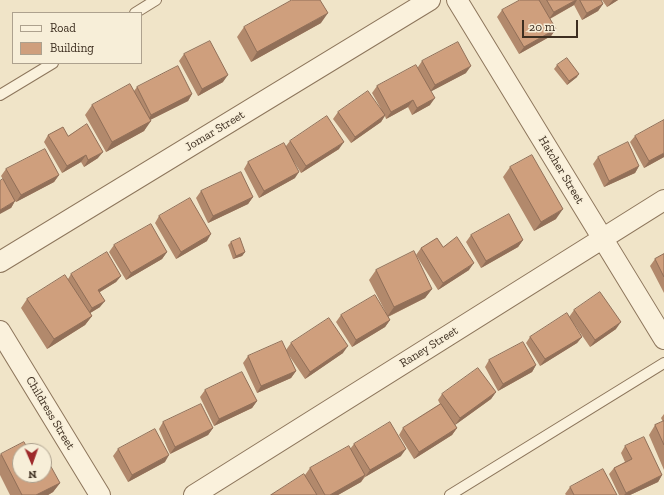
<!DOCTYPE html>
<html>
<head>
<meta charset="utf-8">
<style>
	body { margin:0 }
	#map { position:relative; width:664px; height:495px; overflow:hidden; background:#f0e4c8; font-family:"Zilla Slab",serif }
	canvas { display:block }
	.legend { position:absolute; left:12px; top:12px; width:130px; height:52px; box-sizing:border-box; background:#f7eed8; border:1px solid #ada18e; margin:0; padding:5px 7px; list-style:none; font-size:12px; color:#3d2e20 }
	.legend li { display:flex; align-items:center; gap:8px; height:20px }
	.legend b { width:20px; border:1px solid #ada18e }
	.north { position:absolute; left:12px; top:443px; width:40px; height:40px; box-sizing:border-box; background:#f7eed8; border:1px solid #ada18e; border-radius:50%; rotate:178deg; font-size:11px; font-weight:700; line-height:16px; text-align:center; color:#3d2e20 }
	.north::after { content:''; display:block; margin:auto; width:14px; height:18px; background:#9e2a2b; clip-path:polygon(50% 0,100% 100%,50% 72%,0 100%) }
	.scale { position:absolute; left:522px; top:20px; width:56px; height:18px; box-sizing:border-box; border:2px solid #3d2e20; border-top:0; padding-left:5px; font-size:12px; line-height:14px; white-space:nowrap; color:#3d2e20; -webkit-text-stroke:3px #f7eed8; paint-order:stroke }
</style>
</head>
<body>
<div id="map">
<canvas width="664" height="495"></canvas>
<ul class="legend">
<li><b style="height:5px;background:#faf1dc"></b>Road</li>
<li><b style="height:11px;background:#cf9f7d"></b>Building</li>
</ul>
<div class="north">N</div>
<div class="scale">20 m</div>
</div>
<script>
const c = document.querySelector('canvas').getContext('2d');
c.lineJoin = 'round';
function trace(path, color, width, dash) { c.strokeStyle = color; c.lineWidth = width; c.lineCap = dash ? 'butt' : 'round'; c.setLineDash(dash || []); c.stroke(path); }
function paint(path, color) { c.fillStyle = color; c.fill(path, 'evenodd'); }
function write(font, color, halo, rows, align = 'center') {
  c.font = font + ' "Zilla Slab",serif'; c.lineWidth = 3; c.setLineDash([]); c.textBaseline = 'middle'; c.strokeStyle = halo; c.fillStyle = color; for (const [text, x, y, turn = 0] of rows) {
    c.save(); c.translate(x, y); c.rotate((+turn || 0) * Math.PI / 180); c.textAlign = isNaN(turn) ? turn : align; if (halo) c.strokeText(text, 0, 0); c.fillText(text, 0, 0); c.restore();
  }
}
const lane = new Path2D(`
	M135 13 156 0
	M0 95 53 63
	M450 495 664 363`);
const street = new Path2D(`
	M457 0 664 339
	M0 262 430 0
	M0 331 100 495
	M194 495 664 200`);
const wall = new Path2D(`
	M539 0H601L603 4 598 11 582 20 574 5 550 19 556 29 551 36 519 54 497 17 502 10Z
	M602 0H618L607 7Z
	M321 23 251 62 237 37 244 27Z
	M184 54 223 82 198 96 179 61Z
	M422 61 466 73 431 91 430 105 412 115 408 107 386 119 385 116 381 122 351 143 333 119 338 112 381 109 372 93 377 86 418 67Z
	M557 65 577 77 567 85 554 69Z
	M137 87 192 94 188 101 150 120 144 131 106 152 85 115 92 105 134 91Z
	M48 135 68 136 98 158 84 167 81 162 62 173 44 142Z
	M635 136 664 157 644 168 630 142Z
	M290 141 339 149 301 173 294 162 295 178 259 198 244 169 248 162 286 146Z
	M598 157 639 166 635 173 604 187 593 164Z
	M510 167 556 219 534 231 503 177Z
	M6 169 59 175 54 182 16 202 15 201 11 208 8 188 1 176Z
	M201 191 253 197 248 204 208 223 196 198Z
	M159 216 207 241 176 259 155 223Z
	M471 235 523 240 518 247 481 268 466 242Z
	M231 242 245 252 242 256 233 259 228 245Z
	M114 245 167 252 162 259 126 280 109 252Z
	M421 248 469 270 438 290 416 255Z
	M664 254V293L650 266 655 259Z
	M376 270 432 289 425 298 388 317 390 320 385 327 352 347 336 322 341 315 386 313 369 280Z
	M71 274 121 276 116 282 100 292V307L90 313 92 316 85 325 47 349 21 308 27 299 68 279Z
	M574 310 616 329 590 347 572 321 582 337 577 343 540 366 526 343 530 337 569 317Z
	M291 343 343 353 305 379 286 351 296 371 291 378 257 393 243 363 248 356 286 350Z
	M489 360 536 365 532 372 498 391 485 367Z
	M205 390 257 401 252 408 214 426 200 397Z
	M496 392 491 399 455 425 451 419 457 428 452 435 414 459 399 435 403 428 440 404 438 400 442 394Z
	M664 414V470L649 435 655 425 663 422 661 418Z
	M163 422 213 428 208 435 170 454 159 429Z
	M354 444 401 456 365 477 361 482 338 495H271L305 475 310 468 350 449Z
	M625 446 662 475 658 482 630 495H619L609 474 614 468 625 462 621 453Z
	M118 449 165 462 128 482 113 456Z
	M1 454 20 475 60 483 53 492 48 495H10L0 475V455Z
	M570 487 617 495H566L565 494Z`);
const shadedWall = new Path2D(`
	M576 0H577L574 5 549 19 554 12Z
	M613 0H618L607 7Z
	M603 4 598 11 582 20 587 13Z
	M328 13 321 23 251 62 257 52Z
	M556 29 551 36 519 54 524 47Z
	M471 66 466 73 430 92 435 85Z
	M579 74 577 77 567 85 569 81Z
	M228 75 223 82 198 96 202 89Z
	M192 94 188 101 146 122 151 115Z
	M435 98 430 105 412 115 417 108Z
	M413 100 408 107 386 119 391 112Z
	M385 115 381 122 351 143 355 137Z
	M151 121 144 131 106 152 112 142Z
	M344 142 339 149 301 173 306 166Z
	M103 152 98 158 84 167 88 160Z
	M664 153V157L644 168 649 161Z
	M86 155 81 162 62 173 67 166Z
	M639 166 635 173 604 187 609 181Z
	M299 172 295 178 259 198 264 191Z
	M59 175 54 182 16 202 21 195Z
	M253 197 248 204 208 223 213 216Z
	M15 201 11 208 0 214V210Z
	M563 209 556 219 534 231 541 222Z
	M211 234 207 241 176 259 181 252Z
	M523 240 518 247 481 268 486 261Z
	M167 252 162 259 126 280 131 273Z
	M245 252 242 256 233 259 236 256Z
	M474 263 469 270 438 290 443 283Z
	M121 276 116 282 93 296 98 290Z
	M432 289 425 298 387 317 394 307Z
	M105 301 100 307 87 315 92 308Z
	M92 316 85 325 47 349 54 339Z
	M390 320 385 327 352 347 356 340Z
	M621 322 616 329 590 347 595 340Z
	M582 337 577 343 540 366 545 359Z
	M348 346 343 353 305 379 310 372Z
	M536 365 532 372 498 391 503 384Z
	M296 371 291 378 257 393 261 386Z
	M496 392 491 399 455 425 460 418Z
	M257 401 252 408 214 426 219 419Z
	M213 428 208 435 170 454 175 447Z
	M457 428 452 435 414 459 419 452Z
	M406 449 401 456 365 477 370 470Z
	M169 455 165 462 128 482 132 475Z
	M365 475 361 482 338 495H330Z
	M662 475 658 482 630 495H624L626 493Z
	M60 483 53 492 48 495H36Z`);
const building = new Path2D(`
	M292 0H320L328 13 257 52 244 27Z
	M520 0H539L556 29 524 47 502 10Z
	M547 0H576L554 12Z
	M580 0H601L603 4 587 13Z
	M210 41 228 75 202 89 184 54Z
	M458 42 471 66 435 85 422 61Z
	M567 58 579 74 569 81 557 65Z
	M416 65 435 98 417 108 413 100 391 112 377 86Z
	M178 66 192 94 151 115 137 87Z
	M130 84 151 121 112 142 92 105Z
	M368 91 385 115 355 137 338 112Z
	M327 116 344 142 306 166 290 141Z
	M664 120V153L649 161 635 136Z
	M87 124 103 152 88 160 86 155 67 166 48 135 63 127 68 136Z
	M628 142 639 166 609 181 598 157Z
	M284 143 299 172 264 191 248 162Z
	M45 149 59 175 21 195 6 169Z
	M532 155 563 209 541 222 510 167Z
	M241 172 253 197 213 216 201 191Z
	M3 179 15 201 0 210V181Z
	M190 198 211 234 181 252 159 216Z
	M509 214 523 240 486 261 471 235Z
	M151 224 167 252 131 273 114 245Z
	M457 237 474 263 443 283 421 248 437 238 443 247Z
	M240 238 245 252 236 256 231 242Z
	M414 251 432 289 394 307 376 270Z
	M107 252 121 276 98 290 105 301 92 308 71 274Z
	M664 254V277L655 259Z
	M65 275 92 316 54 339 27 299Z
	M600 292 621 322 595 340 574 310Z
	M375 295 390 320 356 340 341 315Z
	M567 313 582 337 545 359 530 337Z
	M329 318 348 346 310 372 291 343Z
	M282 341 296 371 261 386 248 356Z
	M523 342 536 365 503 384 489 360Z
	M478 368 496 392 460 418 442 394Z
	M242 372 257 401 219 419 205 390Z
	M201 404 213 428 175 447 163 422Z
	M441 404 457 428 419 452 403 428Z
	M664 421V445L655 425Z
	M390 422 406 449 370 470 354 444Z
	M155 429 169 455 132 475 118 449Z
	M644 437 662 475 626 493 614 468 632 459 625 446Z
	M24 442 29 451H20V475H44V466L49 463 60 483 36 495H22L1 454Z
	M349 446 365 475 330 495H325L310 468Z
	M603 469 617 495H574L570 487Z
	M304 474 317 495H271Z`);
const streetNames = [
	["Jomar Street",215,131,-31],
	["Hatcher Street",561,170,59],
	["Raney Street",429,347,-32],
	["Childress Street",50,413,59]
];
trace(lane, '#8d765c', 12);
trace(street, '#8d765c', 22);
trace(lane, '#faf1dc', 10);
trace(street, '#faf1dc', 20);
paint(wall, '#b2896c');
paint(shadedWall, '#916f58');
paint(building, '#cf9f7d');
trace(building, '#916f58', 1);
write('12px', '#3d2e20', '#f7eed8', streetNames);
</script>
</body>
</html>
